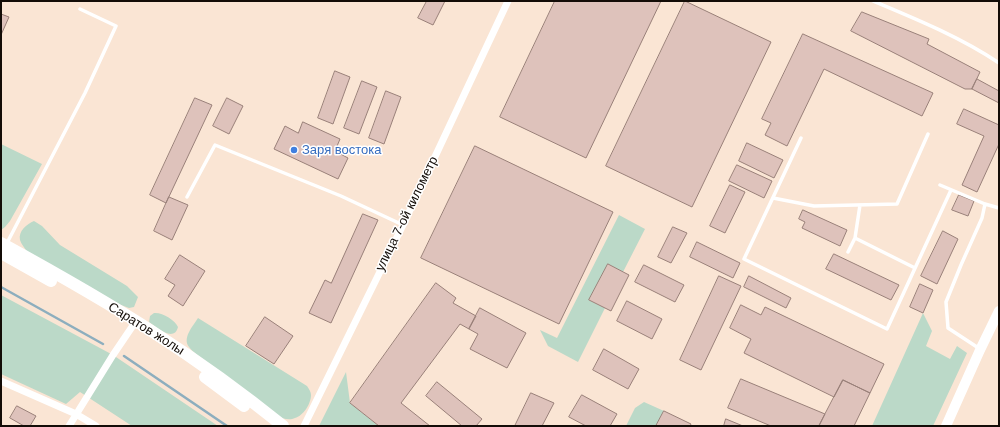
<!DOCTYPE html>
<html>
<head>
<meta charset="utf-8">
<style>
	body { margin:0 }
	#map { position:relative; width:1000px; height:427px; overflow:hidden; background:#fae5d4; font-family:Helvetica,sans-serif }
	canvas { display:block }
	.frame { position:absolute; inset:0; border:2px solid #130c07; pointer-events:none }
</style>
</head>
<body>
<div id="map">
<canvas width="1000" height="427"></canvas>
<div class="frame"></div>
</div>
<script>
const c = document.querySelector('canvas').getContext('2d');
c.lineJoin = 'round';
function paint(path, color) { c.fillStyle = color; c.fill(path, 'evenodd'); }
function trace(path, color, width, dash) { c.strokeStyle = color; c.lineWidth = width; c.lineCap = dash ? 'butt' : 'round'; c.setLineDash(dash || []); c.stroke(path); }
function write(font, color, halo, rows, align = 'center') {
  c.font = font + ' Helvetica,sans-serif'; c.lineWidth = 3; c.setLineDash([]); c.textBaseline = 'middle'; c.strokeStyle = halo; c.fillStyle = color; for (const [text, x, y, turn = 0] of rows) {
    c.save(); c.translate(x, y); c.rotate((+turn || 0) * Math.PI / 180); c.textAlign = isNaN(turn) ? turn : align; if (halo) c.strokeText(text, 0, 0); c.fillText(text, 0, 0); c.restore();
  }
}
const green = new Path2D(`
	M1 144 42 164 10 221 5 227 1 230Z
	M619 215 645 229 623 272 608 264 589 300 605 308 578 362 548 346 540 330 557 338Z
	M34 221 42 226 60 245 127 286 138 297 134 307 129 308 113 302 27 252C25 248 21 244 20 240 18 231 27 224 34 221Z
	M1 295 113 355 218 426H132L80 392 66 404 1 374Z
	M154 313C162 312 175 320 178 327 174 343 156 327 149 322L150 316Z
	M923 313 932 331 926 346 950 359 957 346 967 353 933 426H872Z
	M198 318 307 386C309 389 311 392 311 395 311 404 303 416 295 418 289 421 282 418 276 416L196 354C194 352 191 350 189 347 182 338 193 326 198 318Z
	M346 372 350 403 379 426H319Z
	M644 402 664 411 656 426H626L635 408Z`);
const stream = new Path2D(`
	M1 287 103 344
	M124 356 227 426`);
const building = new Path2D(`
	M427 1H445L433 25 418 18Z
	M555 1H661L586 158 500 117Z
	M685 1 771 42 692 207 606 166Z
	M862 12 929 39 927 44 980 72 972 89H965L851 31Z
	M1 14 9 17 1 35Z
	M803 34 933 93 922 116 824 69 787 146 765 135 771 123 762 119Z
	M335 71 350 77 333 124 318 118Z
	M977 79 999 91V103L972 89Z
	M362 81 377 87 359 134 344 128Z
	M386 91 401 97 384 144 369 138Z
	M195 98 212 105 166 203 150 195Z
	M227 98 243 106 229 134 213 126Z
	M964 109 999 125V144L977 192 962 185 984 136 957 124Z
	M303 122 340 139 335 151 348 158 338 179 274 149 285 126 298 133Z
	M747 143 783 160 774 178 739 161Z
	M475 146 613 212 559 324 421 258Z
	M737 165 772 181 764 198 729 181Z
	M730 185 745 192 725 233 710 226Z
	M959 195 974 201 968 216 952 210Z
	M169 197 188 205 172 240 154 231Z
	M803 210 847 230 840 246 802 228 805 222 799 219Z
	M363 214 378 220 331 323 309 313 325 280 331 283Z
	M673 227 687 233 671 263 658 257Z
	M943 231 958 239 937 284 921 276Z
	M697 242 740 263 733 278 690 257Z
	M834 254 899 285 891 300 826 269Z
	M180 255 205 271 183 306 168 296 175 285 165 279Z
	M608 264 629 275 611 311 589 300Z
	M644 265 684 285 675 302 635 282Z
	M719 276 741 286 701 370 680 360Z
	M749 276 791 298 786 308 744 287Z
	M436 283 456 298 453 303 476 316 469 329 460 324 401 403 430 426H379L350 403Z
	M920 284 933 290 923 313 910 307Z
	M627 301 662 319 652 339 617 321Z
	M741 305 761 315 765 307 884 364 870 393 843 380 834 397 744 353 751 339 730 328Z
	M480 308 526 333 507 368 470 349 478 334 469 329Z
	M265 317 293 336 274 364 246 346Z
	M604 349 639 369 628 389 593 370Z
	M741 379 825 414 819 426H771L728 408Z
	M843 380 870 393 854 426H819Z
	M437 382 482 419 476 426H462L426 396Z
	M531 393 554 403 542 426H515Z
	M582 395 617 414 610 426H586L569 417Z
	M17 406 36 416 30 426H24L10 418Z
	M664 411 691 424 690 426H656Z
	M726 419 743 426H724Z`);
const service = new Path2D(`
	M873 1C916 19 960 37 999 63
	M801 138 744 259 887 329 951 190
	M940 185 985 204 999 208
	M187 197 215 145 341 196 403 225
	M773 198 814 206 897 204 928 134
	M855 238 915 268
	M7 243 85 93 116 26 80 9
	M848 252 855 238 860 205
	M980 349 948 328 946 302 961 265 982 218 985 204`);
const minor = new Path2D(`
	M1 381 76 414 96 426
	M69 426 113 355 136 321
	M304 426 403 225 508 1`);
const secondary = new Path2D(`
	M946 426 980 350 999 311`);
const primary = new Path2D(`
	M1 243C52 271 104 300 153 332 198 361 241 392 283 426
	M1 253 51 281
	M205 377 244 406`);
const markers = [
	[294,150,4,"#3f7fe0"]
];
const shopNames = [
	["Заря востока",302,150]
];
const streetNames = [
	["улица 7-ой километр",407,214,-64],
	["Саратов жолы",146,329,32]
];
paint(green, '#bbd9c8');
trace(stream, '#8daebe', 2.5);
paint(building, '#dec2bb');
trace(building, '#998079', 1);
trace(service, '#fff', 3.5);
trace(minor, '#fff', 7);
trace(secondary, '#fff', 10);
trace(primary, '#fff', 12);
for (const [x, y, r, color] of markers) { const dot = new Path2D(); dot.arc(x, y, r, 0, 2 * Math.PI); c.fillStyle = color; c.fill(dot); trace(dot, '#fff', 1.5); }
write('13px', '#366cbe', '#fff', shopNames, 'left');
write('13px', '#130c07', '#fff', streetNames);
</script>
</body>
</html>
